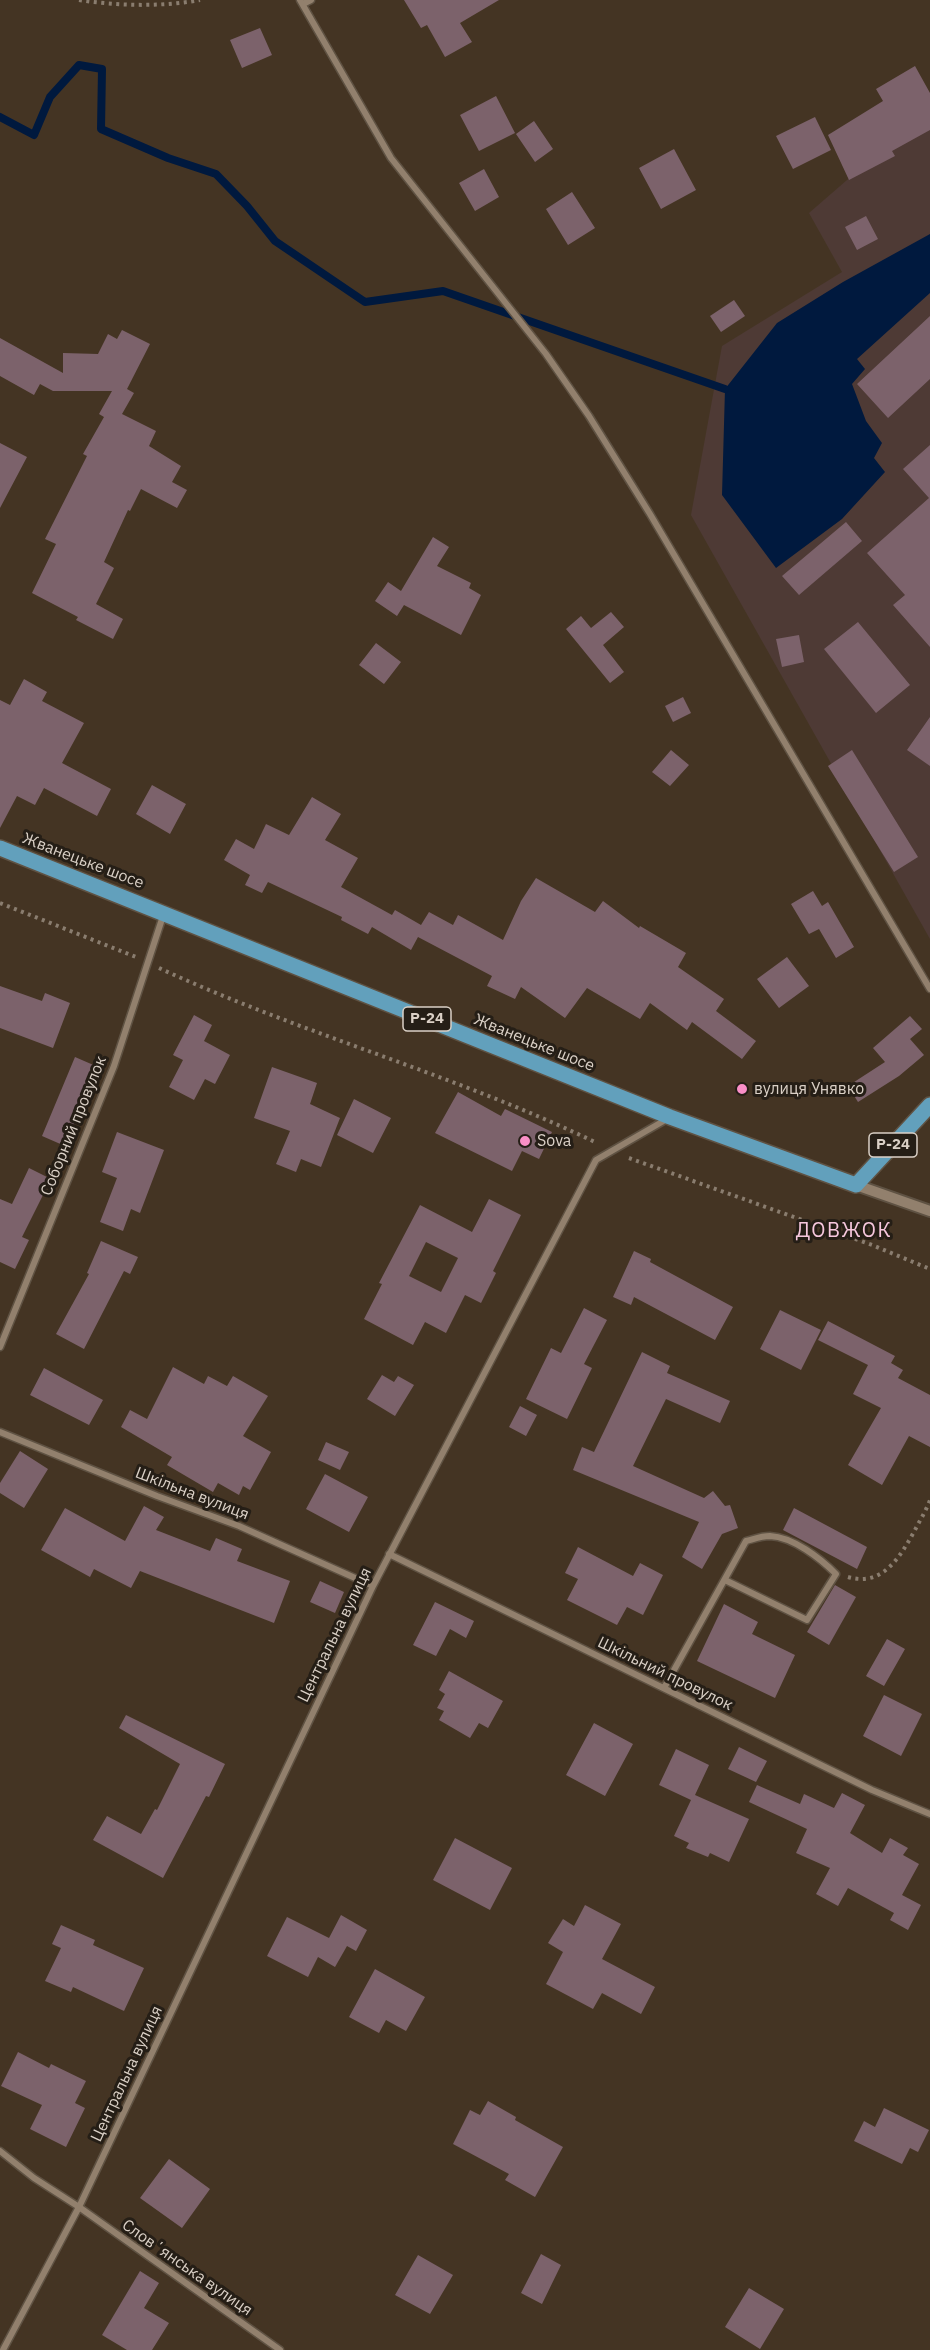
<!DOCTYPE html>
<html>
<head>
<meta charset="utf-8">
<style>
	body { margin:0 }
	canvas { display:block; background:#443423 }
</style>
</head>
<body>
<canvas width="930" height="2350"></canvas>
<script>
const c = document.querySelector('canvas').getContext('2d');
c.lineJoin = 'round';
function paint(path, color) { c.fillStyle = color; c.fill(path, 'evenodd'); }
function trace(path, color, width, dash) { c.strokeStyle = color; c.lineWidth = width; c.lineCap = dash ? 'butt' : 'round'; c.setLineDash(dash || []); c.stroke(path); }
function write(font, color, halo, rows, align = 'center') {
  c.font = font + ' "IBM Plex Sans",sans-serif'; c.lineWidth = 6; c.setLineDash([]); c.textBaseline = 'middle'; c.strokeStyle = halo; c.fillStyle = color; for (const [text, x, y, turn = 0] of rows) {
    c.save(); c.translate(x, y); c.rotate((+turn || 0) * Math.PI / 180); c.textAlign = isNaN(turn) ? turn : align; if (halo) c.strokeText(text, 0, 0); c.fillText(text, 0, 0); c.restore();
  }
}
const industrial = new Path2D(`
	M930 108V939L691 515 722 346 842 272 809 213Z`);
const water = new Path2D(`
	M930 234V293L857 359 865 369 852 384 866 421 882 443 874 458 885 472 842 519 776 568 722 495 725 389 777 323 843 282Z`);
const stream = new Path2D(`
	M0 117 34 135 50 97 79 65 102 69 101 129 168 158 216 174 247 206 275 241 365 302 443 291 725 389`);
const building = new Path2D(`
	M404 0H499L460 23 472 42 445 57 427 25 421 28Z
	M260 28 272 55 242 68 230 40Z
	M915 66 930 93V130L892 151 895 156 849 180 828 135 883 101 876 89Z
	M496 96 515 133 479 151 460 115Z
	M815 117 831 150 793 169 776 136Z
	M534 121 553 149 535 162 516 134Z
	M674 149 696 190 661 209 639 168Z
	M484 169 499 197 475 211 459 183Z
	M572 192 595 228 568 245 546 209Z
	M866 216 878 239 857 250 845 227Z
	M734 300 745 316 721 332 710 316Z
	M930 316V379L888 418 857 384Z
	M122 330 150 344 127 389 134 393 122 414 156 431 149 446 181 466 172 482 187 490 177 508 141 489 130 511 128 510 104 562 114 568 96 604 123 619 113 639 76 620 78 617 32 593 56 544 45 539 87 456 83 454 104 417 99 414 112 391H53L40 384 34 395 0 376V338L63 373V353L98 354 108 334 117 339Z
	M0 443 27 457 0 508Z
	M930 445V647L893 605 905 595 867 553 929 498 903 469Z
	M846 522 862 541 799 595 782 576Z
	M433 537 449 547 437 566 471 583 469 588 481 595 461 635 404 605 397 616 375 601 388 582 401 591Z
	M611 612 624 627 603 645 624 672 610 683 566 629 581 616 591 628Z
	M858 622 910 685 876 713 824 649Z
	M799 635 804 662 782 667 776 639Z
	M376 643 401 662 384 684 359 665Z
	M24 679 47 692 42 701 84 723 62 763 111 789 97 816 44 788 35 805 17 796 0 828V700L10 705Z
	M683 697 691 713 673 722 665 706Z
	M930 717V766L907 750Z
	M671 750 689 765 670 786 652 772Z
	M852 750 918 857 894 872 828 766Z
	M152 785 186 804 170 834 136 814Z
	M312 797 341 814 325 840 358 858 341 887 392 915 395 910 421 925 429 912 453 925 458 915 503 940 521 901 536 878 595 912 603 901 639 928 640 926 686 953 678 967 724 999 716 1011 756 1041 742 1059 692 1022 687 1030 650 1003 640 1019 587 988 565 1018 521 987 515 999 487 986 492 976 418 937 411 950 372 927 368 934 341 920 342 917 268 882 262 893 245 885 250 875 224 860 236 839 254 849 266 824 289 835Z
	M813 891 822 906 828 902 854 947 836 958 819 929 809 934 791 904Z
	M787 957 809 986 779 1008 757 979Z
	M0 986 42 1001 45 993 70 1003 53 1048 0 1028Z
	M194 1015 212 1025 204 1041 230 1055 215 1084 205 1079 194 1100 169 1087 183 1060 173 1055Z
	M910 1016 922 1029 910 1039 924 1055 899 1076 858 1102 848 1086 885 1062 873 1048Z
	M75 1057 98 1067 65 1146 42 1136Z
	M272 1067 317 1083 310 1104 340 1118 321 1167 301 1159 296 1172 276 1164 290 1131 254 1118Z
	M458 1092 501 1116 505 1109 552 1132 539 1159 522 1151 512 1171 435 1133Z
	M354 1099 391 1118 373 1153 337 1135Z
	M117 1132 164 1150 140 1213 131 1209 123 1231 100 1222 117 1178 102 1172Z
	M29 1168 51 1179 22 1237 29 1240 15 1269 0 1262V1199L12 1204Z
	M489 1199 521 1215 493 1271 496 1273 481 1303 465 1295 446 1333 425 1322 413 1345 364 1319 382 1284 379 1283 420 1205 472 1232ZM426 1242 458 1258 441 1292 409 1276Z
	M101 1241 138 1257 130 1274 124 1271 84 1349 56 1334 89 1274 87 1273Z
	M634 1251 651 1259 650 1262 733 1307 715 1340 634 1297 631 1305 613 1297Z
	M584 1308 607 1320 584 1364 592 1368 567 1419 526 1399 551 1348 561 1353Z
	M780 1310 821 1330 801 1370 760 1349Z
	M828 1321 895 1356 891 1363 903 1370 898 1378 930 1395V1447L909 1436 882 1485 848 1465 881 1408 853 1394 868 1365 818 1340Z
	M642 1352 670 1366 667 1373 730 1401 720 1423 666 1399 633 1466 704 1498 713 1491 725 1506 730 1505 738 1528 722 1534 702 1569 682 1557 699 1522 573 1470 582 1447 594 1452Z
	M173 1367 204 1384 208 1376 227 1386 233 1376 268 1396 243 1436 271 1452 250 1490 243 1486 239 1495 218 1483 213 1492 167 1465 172 1457 121 1427 130 1410 147 1419Z
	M44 1368 103 1400 89 1425 30 1395Z
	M382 1375 394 1382 398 1376 414 1385 395 1416 367 1399Z
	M520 1406 537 1415 526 1436 509 1427Z
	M326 1442 349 1452 340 1470 318 1460Z
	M20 1451 48 1469 24 1508 0 1493V1483Z
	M325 1474 368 1497 349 1532 306 1509Z
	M144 1506 164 1517 156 1530 210 1551 216 1538 242 1549 237 1561 290 1581 274 1623 140 1571 131 1588 94 1569 90 1577 41 1550 65 1508 125 1541Z
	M794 1508 867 1547 857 1569 783 1530Z
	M578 1547 633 1576 640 1563 663 1575 643 1615 627 1607 617 1625 567 1600 578 1579 565 1573Z
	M320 1581 344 1592 335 1613 310 1602Z
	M835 1585 856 1597 829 1645 807 1632Z
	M435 1602 474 1621 466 1638 450 1629 436 1656 413 1645Z
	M724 1604 758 1622 752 1634 795 1655 775 1698 697 1661Z
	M887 1639 905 1649 884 1686 866 1676Z
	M449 1671 503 1701 488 1728 479 1723 470 1738 439 1720 444 1711 437 1708 445 1694 439 1690Z
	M884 1695 922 1714 901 1756 863 1736Z
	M126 1715 225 1764 209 1797 206 1796 163 1878 93 1840 107 1816 141 1834 155 1809 157 1810 180 1764 119 1728Z
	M594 1723 633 1744 605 1796 566 1775Z
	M739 1747 767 1761 756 1782 728 1769Z
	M676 1749 709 1765 695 1795 749 1819 729 1862 710 1853 708 1857 686 1848 689 1843 674 1836 691 1800 659 1785Z
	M757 1785 800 1804 804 1794 834 1808 842 1793 865 1805 850 1833 882 1853 890 1838 908 1848 903 1855 919 1864 902 1895 921 1905 908 1930 890 1920 894 1913 848 1888 838 1906 816 1894 830 1868 796 1853 807 1829 749 1802Z
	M455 1838 512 1868 490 1910 433 1880Z
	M585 1905 621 1924 602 1959 655 1987 641 2014 602 1993 593 2009 546 1984 563 1952 548 1943 563 1919 574 1926Z
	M341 1915 367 1930 356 1951 347 1946 335 1967 318 1957 308 1977 267 1956 287 1917 329 1938Z
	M61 1925 95 1940 93 1945 144 1968 124 2011 73 1987 71 1992 45 1981 61 1948 52 1944Z
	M375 1969 425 1997 406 2031 386 2020 379 2033 349 2017Z
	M18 2052 49 2068 51 2064 86 2081 75 2103 85 2108 66 2147 30 2129 42 2105 1 2086Z
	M488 2101 516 2117 515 2120 563 2147 535 2197 505 2180 509 2174 453 2144 470 2110 480 2115Z
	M884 2108 929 2130 918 2152 910 2148 902 2164 854 2141 864 2121 875 2127Z
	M169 2159 210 2189 182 2228 140 2198Z
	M541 2254 561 2265 542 2304 521 2293Z
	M418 2255 453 2275 430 2314 395 2295Z
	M140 2271 159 2283 144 2308 169 2323 152 2350H127L102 2335Z
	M749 2288 784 2309 760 2349 725 2327Z`);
const path = new Path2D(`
	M79 0C118 6 161 7 200 0
	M0 903 136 957
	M159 968C302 1034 456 1075 597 1143
	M629 1158 872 1245 930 1269
	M848 1577C883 1587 900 1557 915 1530 920 1520 926 1511 930 1500`);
const minor = new Path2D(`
	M300 0 391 158 546 354 589 416 650 514 930 989
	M303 4 311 0
	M0 1347 114 1066 163 916
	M0 1432 157 1496 239 1526 373 1586
	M389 1554 872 1790 930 1814
	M664 1688 746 1541C754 1539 761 1536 770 1536 793 1537 820 1558 836 1574L807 1620 725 1580
	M0 2151 34 2178 79 2207 280 2350
	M3 2350 79 2207 373 1586 596 1160 667 1119`);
const tertiary = new Path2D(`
	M856 1185 930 1211`);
const primary = new Path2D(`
	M0 848 670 1117 856 1185 930 1105`);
const markers = [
	[742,1089,6,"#fa8fc7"],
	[525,1141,6,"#fa8fc7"]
];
const shields = [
	[427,1019,48],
	[893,1145,48]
];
const shieldNames = [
	["Р-24",427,1019],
	["Р-24",893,1145]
];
const streetNames = [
	["Жванецьке шосе",83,861,21],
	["Жванецьке шосе",534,1043,22],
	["Соборний провулок",74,1126,-68],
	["Шкільна вулиця",192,1494,21],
	["Центральна вулиця",335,1635,-64],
	["Шкільний провулок",665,1674,26],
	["Центральна вулиця",127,2074,-65],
	["Словʼянська вулиця",187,2268,35]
];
const poiNames = [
	["вулиця Унявко",754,1089],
	["Sova",537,1141]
];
const quarterNames = [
	["ДОВЖОК",844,1231]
];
paint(industrial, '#4e3a35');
paint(water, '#00193e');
trace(stream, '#00193e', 8);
paint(building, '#7c626b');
trace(minor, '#5f5243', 9);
trace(tertiary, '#5f5243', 14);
trace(primary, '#5f5243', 18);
trace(path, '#8a7d6f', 4, [3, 4.5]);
trace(minor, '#92806d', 6);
trace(tertiary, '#92806d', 10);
trace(primary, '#62a0bc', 15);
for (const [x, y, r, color] of markers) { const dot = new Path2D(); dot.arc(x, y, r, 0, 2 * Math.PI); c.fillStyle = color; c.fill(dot); trace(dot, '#251e16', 2); }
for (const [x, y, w] of shields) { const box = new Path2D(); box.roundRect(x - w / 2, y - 12, w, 24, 4.5); c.fillStyle = '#251e16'; c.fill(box); trace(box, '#dad0c6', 1.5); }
write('bold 15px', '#dad0c6', null, shieldNames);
write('16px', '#dad0c6', '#251e16', streetNames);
write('16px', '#dad0c6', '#251e16', poiNames, 'left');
c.letterSpacing = '1.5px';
write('20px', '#f6c7dd', '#251e16', quarterNames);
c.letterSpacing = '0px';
</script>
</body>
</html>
